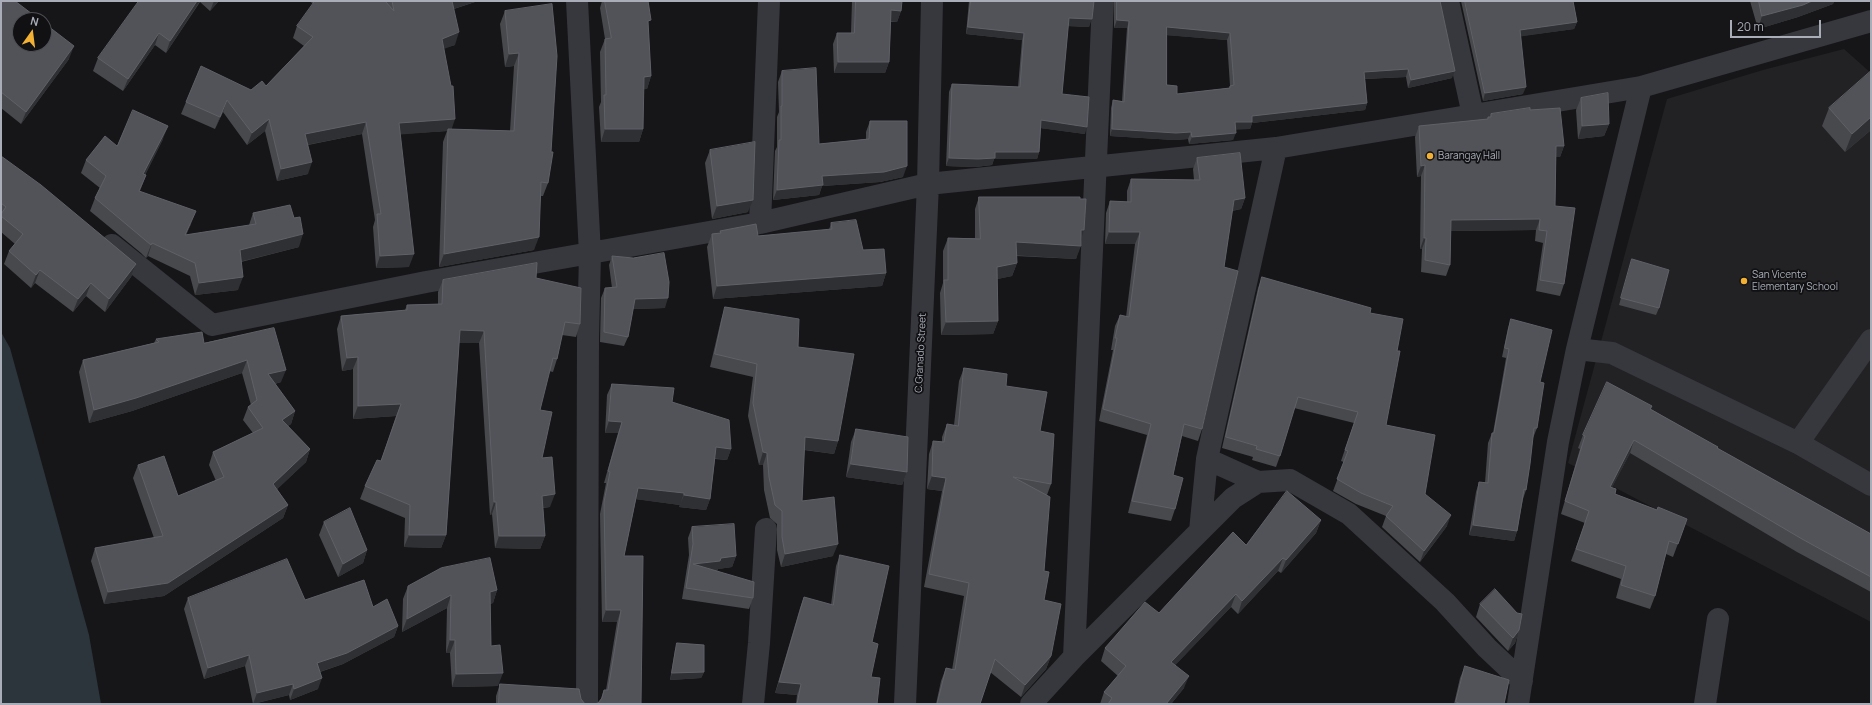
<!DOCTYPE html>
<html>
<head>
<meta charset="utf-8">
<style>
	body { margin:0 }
	#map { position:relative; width:1872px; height:705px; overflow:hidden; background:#161618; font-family:Manrope,sans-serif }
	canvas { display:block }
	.frame { position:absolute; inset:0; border:2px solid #a8adb8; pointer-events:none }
	.north { position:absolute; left:12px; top:12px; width:40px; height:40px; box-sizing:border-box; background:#111113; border:1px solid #4d4f55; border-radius:50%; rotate:14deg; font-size:11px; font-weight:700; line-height:16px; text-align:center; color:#a8adb8 }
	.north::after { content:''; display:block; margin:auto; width:14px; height:18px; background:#f2b134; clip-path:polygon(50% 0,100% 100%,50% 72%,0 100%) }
	.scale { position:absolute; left:1730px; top:20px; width:91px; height:18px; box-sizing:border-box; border:2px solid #a8adb8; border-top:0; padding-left:5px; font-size:12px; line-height:14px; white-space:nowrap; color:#a8adb8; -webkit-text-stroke:3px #111113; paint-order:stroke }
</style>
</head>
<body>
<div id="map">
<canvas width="1872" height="705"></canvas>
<div class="frame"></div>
<div class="north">N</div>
<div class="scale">20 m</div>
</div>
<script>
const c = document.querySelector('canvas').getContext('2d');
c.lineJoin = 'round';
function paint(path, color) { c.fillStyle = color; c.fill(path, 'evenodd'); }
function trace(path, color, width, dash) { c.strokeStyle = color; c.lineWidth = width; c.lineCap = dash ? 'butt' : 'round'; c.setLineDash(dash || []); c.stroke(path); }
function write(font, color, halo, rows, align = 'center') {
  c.font = font + ' Manrope,sans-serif'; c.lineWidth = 3.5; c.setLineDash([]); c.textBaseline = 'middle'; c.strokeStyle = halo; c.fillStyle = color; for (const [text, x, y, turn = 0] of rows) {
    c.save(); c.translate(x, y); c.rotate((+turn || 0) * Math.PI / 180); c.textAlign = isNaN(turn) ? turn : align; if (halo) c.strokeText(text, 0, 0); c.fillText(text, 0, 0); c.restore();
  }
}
const built = new Path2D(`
	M1844 49 1871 73V622L1568 463 1667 99 1763 70Z`);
const water = new Path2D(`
	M1 332 10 348 89 635 101 704H1Z`);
const minor = new Path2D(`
	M577 1 590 254 588 339 587 704
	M1448 1 1473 115
	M760 223 769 1
	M112 245 212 325 426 282 760 223 928 184 1276 148 1641 87 1871 21
	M1577 349 1612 353 1798 443 1871 340
	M1798 443 1871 485
	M1207 459 1258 482
	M1200 531 1207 459 1276 148
	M1074 657 1103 1
	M753 704 759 643 766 529
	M905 704 928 184 932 1
	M1031 704 1074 657 1233 498 1258 482 1290 480 1349 514 1445 602 1487 648 1522 681
	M1518 704 1558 442 1577 349 1641 87
	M1705 704 1718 619`);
const wall = new Path2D(`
	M1 1 69 59 21 124 1 108Z
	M139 1H219L210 11 200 2 166 53 155 45 123 91 93 71 98 58Z
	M310 1H385L386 3V1H478L454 9 455 45 444 48 452 129 510 131 514 66 505 67 500 24 505 11 552 4 548 183 543 196H541L534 250 439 267 443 142 447 131 400 134 409 267 376 268 373 227 375 220 362 134 308 145V174L277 181 265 131 247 145 223 112 215 129 181 114 186 102 251 90 266 86 304 46 293 38 297 26 313 4Z
	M602 1H648V26L651 76 647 89H643V129L639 142H601L599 107 601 102 600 52 605 39 600 8Z
	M852 1H902L901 11 897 22H891L889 62 885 73H834L833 44 837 33H851Z
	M969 1H1094L1089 27 1068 26 1062 94 1085 134 1041 128 1039 152 1037 159H994L992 165 975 167 946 166 949 92 952 84 1018 87 1022 40 966 34Z
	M1114 1H1440L1452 78 1408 88 1406 77 1365 79 1367 103 1365 110 1252 123 1250 129H1236L1233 140 1189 144 1188 139 1174 140 1110 136 1111 108 1113 100 1122 101 1127 28H1114ZM1167 35 1227 40 1230 86 1229 88 1177 94 1167 85Z
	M1461 1H1573L1577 22 1574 29 1521 36 1523 94 1483 101Z
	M1750 1H1834L1833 4 1798 17 1758 29Z
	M782 71 819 144 866 139V132L870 121 903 177 880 182 822 186 819 195 773 200 775 151 777 147V117L779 112 778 82Z
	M1581 98 1609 124 1604 136 1578 139 1576 110Z
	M1829 108 1871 130 1845 152 1822 126Z
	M1530 110 1564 146 1560 157H1556L1555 206 1564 284 1560 296 1536 291 1543 243 1535 241 1536 230 1451 231 1450 265 1446 276 1421 272 1422 249H1420L1421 176 1417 177 1415 137 1419 126 1487 119 1488 117H1490L1491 114Z
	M163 139 145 175H146L140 191 191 224 186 235 249 225 253 213 299 247 241 262 238 290 195 295 190 276 148 256 146 258 141 253 90 211 95 198 100 188 81 173 86 160Z
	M710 150 748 212 712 219 705 163Z
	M1 156 136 264 131 277 105 312 86 296 73 312 35 283 31 288 4 264 9 251 15 244 1 232Z
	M1197 158 1245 198 1241 209 1232 211 1224 267 1202 429 1198 441 1182 436 1173 475 1175 509 1171 521 1128 513 1147 435 1099 421 1113 350H1111L1115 326 1120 315 1126 317 1135 244H1105L1106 213 1110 201 1127 202V191L1131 179 1194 180 1193 169Z
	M979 197 1081 240 1076 259 1016 256 1017 263 1012 276 997 279 998 321 993 334 941 335 940 293 943 283V251L948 238H975V209Z
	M831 223 863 250 886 273 882 286 713 299 707 247 712 234 720 233V231L758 236 829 230Z
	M612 256 665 308 633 309 628 337 624 346 600 342 601 298 605 288H612L609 265Z
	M1632 259 1659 308 1656 315 1619 305Z
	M1262 277 1370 313 1397 351 1386 425 1425 494 1447 526 1420 562 1382 527 1386 516 1356 504 1333 491 1344 462 1341 461 1354 423 1294 408 1280 456 1276 467 1252 460 1253 457 1222 448 1258 288Z
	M536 278 580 324 576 337 562 335 557 359 553 372 549 371 540 410 542 458 550 507 543 508 545 536 540 549 495 548 492 514 490 515 479 343H459L446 535 441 548 404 547 405 518 360 499 365 486 381 461 396 416 353 419V369L342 371 337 329 341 316 405 310 407 305 438 304V292L443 280Z
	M725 307 798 347 838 441 834 454 804 450 802 501 833 556 781 567 777 550V524L770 518 764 490 763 465H759L748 416 753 377 710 367 721 320Z
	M1511 319 1540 382 1537 428 1533 438 1526 490 1523 499 1517 531 1514 541 1469 535 1476 492 1479 482 1485 483 1488 443 1492 433H1493L1506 358 1502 357 1508 328Z
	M274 328 281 382 275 384 295 411 291 424 288 426 310 449 306 462 277 489 288 505 283 518 164 596 104 604 91 561 95 548 154 538 133 478 138 465 178 496 216 481 209 465 213 452 253 433 243 420 248 407 251 405 242 373 132 411 89 423 79 372 83 360 154 343 156 339 204 343Z
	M964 368 1006 386 1040 431 1051 484 1047 495 1044 571V600L1051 656 1046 669 1021 697 990 672 980 704H936L941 681 946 668 952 670 964 596 924 587 942 491 927 489 929 454 933 441 942 442V437L947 424 954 425 959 381Z
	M612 384 672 402 731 449 727 460 715 459 710 499 706 510 679 507 680 505 636 499 624 556 641 704 598 703 600 701 604 690H606L617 622H602L600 514 606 483H604L618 433H605L607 395Z
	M1652 406 1651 409 1717 448 1871 534V592L1797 552 1630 453 1612 487 1615 494 1657 510 1687 519 1673 557 1666 554 1655 596 1650 609 1616 598 1621 579 1571 561 1585 523 1561 514 1580 449 1578 448 1583 435Z
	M856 429 907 472 902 485 846 477 851 442Z
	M1321 520 1316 533 1281 573 1278 571 1238 614 1231 607 1175 665 1184 688 1171 704H1100L1104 692 1118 676 1101 661 1105 648 1159 613 1246 545Z
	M324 522 367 550 363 563 338 577 319 535Z
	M692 527 736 556 732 567 718 569 717 571 753 598 749 609 682 599 689 555 688 538Z
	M840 555 872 642 871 677 877 704H796L797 695 775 693 800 608 804 597 831 605 836 566Z
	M408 586 497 590 493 603 490 604 491 646 498 686 452 687 450 653H446L447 608 402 632 403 599Z
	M188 598 305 600 373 607 398 626 394 637 343 664 320 672 318 689 290 700 289 695 253 704 245 666 204 679 184 609Z
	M1480 604 1519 630 1515 643 1508 651 1476 617Z
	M677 643 704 672 701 678 670 680 675 650Z
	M1465 666 1504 704H1454L1460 678Z
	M500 684 581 699 585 704H587H496V696Z`);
const shadedWall = new Path2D(`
	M197 1H200L166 53 170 41Z
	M214 1H219L210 11Z
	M450 1H478L447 11Z
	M1812 1H1834L1833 4 1798 17 1758 29 1762 16Z
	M891 10 901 11 897 22 887 21Z
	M1069 18 1092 19 1089 27 1066 26Z
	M1117 20 1129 21 1127 28H1114Z
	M1577 22 1574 29 1517 37 1520 30Z
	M968 27 1024 33 1022 40 966 34Z
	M1167 27 1230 33 1227 40 1164 35Z
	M459 32 455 45 438 51 442 39Z
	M159 33 155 45 123 91 128 79Z
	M74 46 69 59 21 124 26 112Z
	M519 53 514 66 505 67 509 54Z
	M838 62H889L885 73H834Z
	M1408 69 1406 77 1361 79 1364 72Z
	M1455 71 1452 78 1408 88 1411 80Z
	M651 76 647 89 639 90 644 77Z
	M1526 87 1523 94 1483 101 1485 93Z
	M227 100 223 112 215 129 220 117Z
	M1367 103 1365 110 1252 123 1250 129 1232 130 1235 122 1252 116Z
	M1871 117V130L1845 152 1852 134Z
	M269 119 265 131 247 145 252 133Z
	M455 119 451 131 448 129 447 131 394 135 399 123Z
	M1041 120 1087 127 1085 134 1039 128Z
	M366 122 362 134 301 146 305 134Z
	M1609 124 1604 136 1578 139 1582 126Z
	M168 126 163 139 139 187 143 174Z
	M605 129H643L639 142H601Z
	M1112 129 1191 132 1188 139 1174 140 1110 136Z
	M1236 133 1233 140 1189 144 1192 137Z
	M1556 146H1564L1560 157H1552Z
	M995 152H1039L1037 159H994L992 165 975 167 946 166 949 158Z
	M312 162 308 174 277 181 281 169Z
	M1425 165 1421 176 1417 177 1421 166Z
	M907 166 903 177 880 182 822 186 819 195 773 200 777 190 822 176Z
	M146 175 141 188 134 204 139 191Z
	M1245 198 1241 209 1230 211 1234 200Z
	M753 200 748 212 712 219 717 206Z
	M196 211 191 224 180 248 185 235Z
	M1540 219 1536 230 1447 231 1451 220Z
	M1081 230H1084L1080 243Z
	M1109 232H1140L1135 244H1105Z
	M303 234 299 247 235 263 240 250Z
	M539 237 534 250 439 267 444 254Z
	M1424 238H1426L1422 249H1420Z
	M1016 242 1081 246 1076 259 1011 255Z
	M152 243 148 256 146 258 151 245Z
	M414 254 409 267 376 268 380 256Z
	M1017 263 1012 276 993 280 997 267Z
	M136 264 131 277 105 312 109 299Z
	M40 270 35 283 31 288 36 275Z
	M886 273 882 286 713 299 717 286Z
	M243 277 238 290 195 295 199 283Z
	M91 283 86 296 73 312 78 299Z
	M668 298 665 308 631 309 635 299Z
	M998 321 993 334 941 335 946 322Z
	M460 330 484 331 479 343H455Z
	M358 357 353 369 342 371 347 358Z
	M247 360 242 373 132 411 89 423 94 410Z
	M286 370 281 382 263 387 268 374Z
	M401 404 396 416 353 419 358 406Z
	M295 411 291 424 278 433 282 420Z
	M609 421 622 422 618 433H605Z
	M805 437 838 441 834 454 800 449Z
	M1634 440 1630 453 1606 499 1610 487Z
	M716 447 731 449 727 460 712 458Z
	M310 449 306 462 269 497 273 484Z
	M763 452 767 453 763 465H759Z
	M851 464 907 472 902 485 846 477Z
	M932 476 946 478 942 491 927 489Z
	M638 488 684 493 680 505 634 499Z
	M555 494 550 507 537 508 542 496Z
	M684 495 710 499 706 510 679 507Z
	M494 502H496L492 514 490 515Z
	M288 505 283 518 164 596 104 604 108 592Z
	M1451 515 1447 526 1420 562 1424 551Z
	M1321 520 1316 533 1281 573 1286 560Z
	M1473 525 1517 531 1514 541 1469 535Z
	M409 535H446L441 548 404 547Z
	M499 536H545L540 549 495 548Z
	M838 544 833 556 781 567 785 554Z
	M367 550 363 563 338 577 343 564Z
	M736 556 732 567 718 569 716 572 693 564 721 558Z
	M1283 558 1278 571 1238 614 1242 601Z
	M497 590 493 603 485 605 490 592Z
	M1236 594 1231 607 1166 675 1171 662Z
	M451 595 447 608 402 632 407 619Z
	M606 610H621L617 622H602Z
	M398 626 394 637 343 664 313 674 317 663Z
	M1519 630 1515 643 1508 651 1513 638Z
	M450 640H455L450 653H446Z
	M249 655 245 666 204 679 208 668Z
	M1051 656 1046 669 1021 697 1025 685Z
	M704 672 701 678 670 680 672 673Z
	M503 673 498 686 452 687 456 674Z
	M1189 676 1184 688 1171 704H1165Z
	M322 678 318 689 290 700 294 689Z
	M779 682 801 684 797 695 775 693Z
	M293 684 289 695 253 704 257 693Z`);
const building = new Path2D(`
	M1 1H15L40 20H20V44H44V23L74 46 26 112 1 92Z
	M139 1H197L170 41 159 33 128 79 98 58Z
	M315 1H385L394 11 392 1H452L459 32 442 39 451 86H453L455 119 399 123 414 254 380 256 377 214H381L366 122 305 134 312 162 281 169 269 119 252 133 227 100 220 117 186 102 201 66 251 90 262 81 266 86 313 37 297 26Z
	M605 1H648L651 20 648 21 651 76 644 77 643 129H605L604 95H606L605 39 611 38Z
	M856 1H902L901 11 891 10 889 62H838L837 33H854Z
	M971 1H1094L1092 19 1069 18 1062 94 1089 97 1087 127 1041 120 1039 152H995V158L978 159 949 158 952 84 1020 87 1024 33 968 27Z
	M1117 1H1440L1455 71 1411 80 1408 69 1364 72 1367 103 1252 116V122H1235L1236 133 1192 137 1191 132 1176 133 1112 129 1113 100 1124 102 1129 21 1117 20ZM1167 27 1230 33 1234 85 1230 86V88L1177 94V86L1167 85Z
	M1465 1H1573L1577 22 1520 30 1526 87 1485 93Z
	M1759 1H1812L1803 5 1762 16Z
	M552 4 557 56 551 152H553L548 183 541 182 539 237 444 254 448 129 514 131 519 53 509 54 505 11Z
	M816 68 819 144 869 139 870 121H907V166L884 172 822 176 823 185 777 190 779 140H781V106H782V71Z
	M1871 71V117L1852 134 1829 108Z
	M1608 93 1609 124 1582 126 1581 98Z
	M1530 108V110L1560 108 1564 146H1556L1555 206 1575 208 1564 284 1540 280 1547 231 1539 230 1540 219 1451 220 1450 265 1425 260 1426 238H1424L1425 165 1421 166 1419 126 1488 119V117H1491V114Z
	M133 110 168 126 143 174 146 175 139 191 196 211 185 235 256 224 253 213 290 205 294 218 300 217 303 234 240 250 243 277 199 283 195 263 152 243 151 245 95 198 106 176 86 160 105 136 117 146Z
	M755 142 753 200 717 206 710 150Z
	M1240 153 1245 198 1234 200 1224 267 1238 271 1202 429 1184 424 1173 475 1183 478 1175 509 1132 501 1151 424 1103 409 1117 338H1115L1120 315 1129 317 1140 232H1109L1110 201 1131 202V179L1200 180 1197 158Z
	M1 156 41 185 136 264 109 299 91 283 78 299 40 270 36 275 9 251 23 234 1 216V214L6 207 1 203Z
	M979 197H1080V199H1086L1084 230H1081V246L1016 242 1017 263 997 267 998 321 946 322 944 280H948V238L980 239Z
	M856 220 863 250 884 249 886 273 717 286 712 234 721 233 720 231 756 224 758 236 832 229 831 223Z
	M664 253 669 282 668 298 635 299 628 337 604 332 605 288 617 287 612 256 633 258Z
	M1632 259 1669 270 1659 308 1621 298Z
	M537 263 536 278 581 288 580 324 565 322 557 359 553 358 540 410 552 412 542 458 552 457 555 494 542 496 545 536H499L496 502H494L484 331 460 330 446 535H409L410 505 365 486 377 460 381 461 401 404 358 406V357L347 358 341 316 407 310V305L442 304 443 280Z
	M1262 277 1371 308 1370 313 1403 319 1397 351H1400L1386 425 1435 435 1425 494 1451 515 1424 551 1386 516 1393 506 1361 493 1337 479 1348 451 1345 450 1358 412 1298 397 1280 456 1256 449 1257 446 1226 437Z
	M725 307 799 319 798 347 854 354 838 441 805 437 802 501 834 497 838 544 785 554 782 537V511L775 505 769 477 767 453 763 452 753 403 757 364 715 354Z
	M1511 319 1552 330 1540 382 1544 383 1537 428H1534L1530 464 1526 490 1524 489 1517 531 1473 525 1479 482 1488 483 1492 433H1494L1509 349 1505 348Z
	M274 328 286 370 268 374 295 411 282 420 310 449 273 484 288 505 168 583 108 592 95 548 163 536 138 465 164 456 178 496 224 477 213 452 263 428 248 407 257 400 247 360 136 398 94 410 83 360 159 342 156 339 202 332 204 343Z
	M964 368 1007 374 1006 386 1047 392 1040 431 1054 434 1051 484 1013 477 1050 497 1044 571 1049 572 1044 600 1061 604 1051 656 1025 685 995 659 980 704H937L946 668 955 670 969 583 929 574 946 478 932 476 933 441 944 442 947 424 958 426Z
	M1607 382 1652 406 1650 409 1718 447 1717 448 1871 534V577L1802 539 1634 440 1610 487 1616 489 1615 494 1657 510 1658 507 1687 519 1678 544 1669 541 1655 596 1621 585 1626 566 1576 549 1589 511 1565 501 1585 436 1583 435Z
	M612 384 674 388 672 402 729 420 731 449 716 447 710 499 684 495V493L638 488 624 556H643L641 704H594L598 703 602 698 604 690H608L621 610H606L604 502 610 472 608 471 622 422 609 421Z
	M856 429 908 437 907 472 851 464Z
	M1287 491 1321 520 1286 560 1283 558 1242 601 1236 594 1171 662 1189 676 1166 704H1108L1112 698 1104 692 1126 666 1105 648 1145 602 1159 613 1233 532 1246 545Z
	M350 508 367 550 343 564 324 522Z
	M734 524 736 556 721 558 720 561 693 564 754 582 753 598 686 588 693 544 692 527Z
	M840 555 889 566 872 642 878 644 871 677 880 678 877 704H797L801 684 779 682 804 597 833 605Z
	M490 558 497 590 490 592 491 646 500 645 503 673 456 674 455 640H450L451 595 407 619 408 586 441 568Z
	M287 559 305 600 364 580 373 607 387 599 398 626 347 653 317 663 322 678 294 689 293 684 257 693 249 655 208 668 188 598Z
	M1495 589 1517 613 1522 614 1519 630 1513 638 1480 604Z
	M677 643 704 645V672L672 673Z
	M1465 666 1509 680 1504 704H1462L1456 702Z
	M500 684 579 689 581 699 585 704H587H499Z`);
const markers = [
	[1430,156,4,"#f2b134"],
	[1744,281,4,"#f2b134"]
];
const poiNames = [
	["Barangay Hall",1438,156],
	["San Vicente",1752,275],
	["Elementary School",1752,287]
];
const streetNames = [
	["C.Granado Street",921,353,-87]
];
paint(built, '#222225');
paint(water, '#2c353c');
trace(minor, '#37383d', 22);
paint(wall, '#47494d');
paint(shadedWall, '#2f3033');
paint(building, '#525359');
trace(building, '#5f6168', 1);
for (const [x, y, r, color] of markers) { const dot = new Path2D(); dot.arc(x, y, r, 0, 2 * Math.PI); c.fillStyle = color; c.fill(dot); trace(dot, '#111113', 1.5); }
write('10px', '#a8adb8', '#111113', poiNames, 'left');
write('10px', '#a8adb8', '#111113', streetNames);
</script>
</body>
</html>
